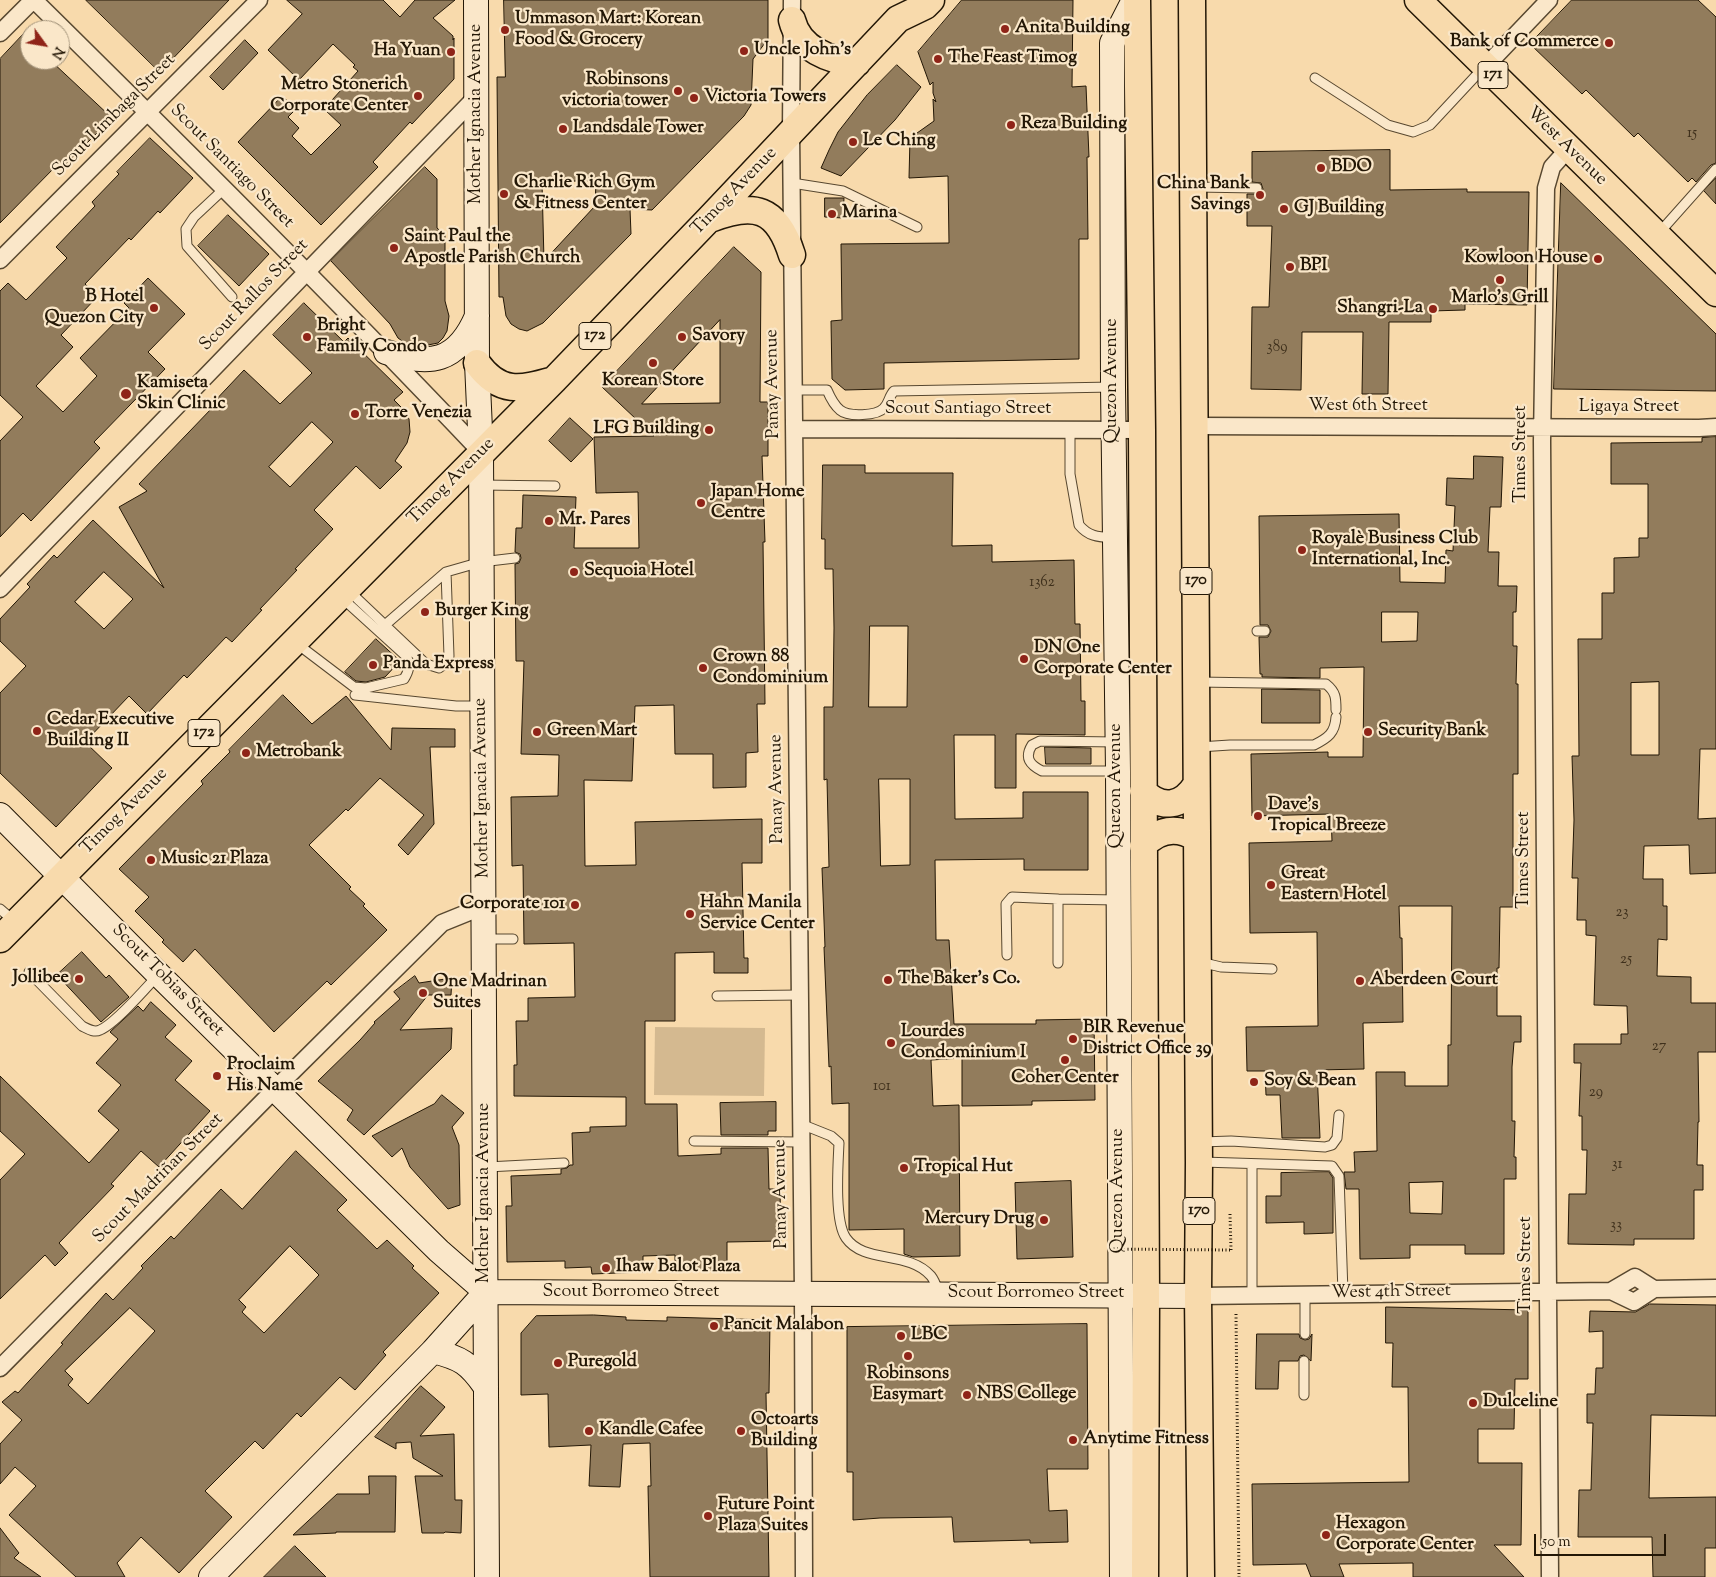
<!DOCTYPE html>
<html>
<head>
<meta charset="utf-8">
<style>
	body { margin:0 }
	#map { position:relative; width:1716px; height:1577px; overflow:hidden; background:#f8daac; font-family:"Sorts Mill Goudy",serif }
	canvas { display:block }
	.north { position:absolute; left:20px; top:20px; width:50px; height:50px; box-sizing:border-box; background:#fae7c9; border:1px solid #a4947b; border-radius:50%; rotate:122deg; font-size:14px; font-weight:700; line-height:20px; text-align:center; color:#231706 }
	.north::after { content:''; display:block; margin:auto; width:18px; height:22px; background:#8f2418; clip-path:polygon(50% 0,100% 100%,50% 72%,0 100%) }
	.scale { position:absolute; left:1534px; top:1534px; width:132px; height:22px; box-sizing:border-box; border:2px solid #231706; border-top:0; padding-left:6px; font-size:15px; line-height:18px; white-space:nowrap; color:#231706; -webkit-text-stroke:4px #fae7c9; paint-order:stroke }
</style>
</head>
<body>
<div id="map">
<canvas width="1716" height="1577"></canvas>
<div class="north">N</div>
<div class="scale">50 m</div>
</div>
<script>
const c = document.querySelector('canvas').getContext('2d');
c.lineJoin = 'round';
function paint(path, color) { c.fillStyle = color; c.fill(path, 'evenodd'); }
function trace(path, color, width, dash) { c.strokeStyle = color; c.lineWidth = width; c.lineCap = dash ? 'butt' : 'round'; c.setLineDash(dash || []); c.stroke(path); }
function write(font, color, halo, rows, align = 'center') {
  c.font = font + ' "Sorts Mill Goudy",serif'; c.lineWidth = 4.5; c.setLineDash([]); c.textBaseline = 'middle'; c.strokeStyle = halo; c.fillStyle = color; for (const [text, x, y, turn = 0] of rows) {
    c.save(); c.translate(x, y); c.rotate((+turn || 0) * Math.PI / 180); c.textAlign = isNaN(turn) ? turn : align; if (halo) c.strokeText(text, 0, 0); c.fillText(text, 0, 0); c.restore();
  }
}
const green = new Path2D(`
	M655 1027 765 1028 764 1096 654 1095Z`);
const building = new Path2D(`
	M86 0H229L160 72Z
	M287 0H383L400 17 415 0H455L433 18 453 36V40L454 38V79L412 124 410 122 373 162 378 167 321 225 238 142 282 96 296 109 288 117 299 128 292 136 311 155 341 125 324 109 358 71 353 67 355 65 333 44 299 80 268 50 302 14Z
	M504 0H768V39L753 59 751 105 744 116 652 210 630 209 631 234 543 323 527 331 519 329 511 324 506 316 503 297H499L497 77H505ZM596 181 595 206 544 261 542 182Z
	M962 0H1073L1072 87 1086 86 1089 157H1087L1088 239H1079V359L884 363V389L845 390 832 379 831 321 842 320 841 244 949 243 948 176 909 178 910 138 934 121 933 99 936 102 933 93V82L930 85 918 52Z
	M1572 0H1698L1716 17V163L1711 165 1696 182 1692 178 1688 182 1638 133 1634 137 1586 90 1582 94 1530 44Z
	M30 27V60H50L112 118 60 170 56 166 0 223V59Z
	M245 40 258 53 223 90 210 77Z
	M897 65 921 87 895 120 841 176 821 168 829 150 838 132 867 95Z
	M150 138 193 178 160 213 158 211 131 240 129 238 85 284 98 296 61 335 73 347 36 386 63 412 97 376 80 358 129 308 124 303 148 278 185 314 148 352 165 369 94 442 100 448 31 521 23 513 0 537V441L23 417 0 395V291L8 283 26 300 67 258 56 247 95 206 92 202 119 174 117 172Z
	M1390 150V190L1467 189V192H1529L1527 305 1465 304V310L1431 311V322H1389L1388 394H1362L1363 332H1302L1301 390 1251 389 1252 307H1269L1272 226H1247V194H1260L1263 189 1261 183 1252 182V152Z
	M425 167 437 179V228L445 235V301L449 316 447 331 443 338 438 343 428 345 405 343 398 338 390 324 331 261Z
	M1716 178V204L1704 191Z
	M1561 183 1716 334V391L1554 389Z
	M825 198H844L843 218 825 217Z
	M228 215 269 254 239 286 198 246Z
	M734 247 761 272 760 402H768V456H762L765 542H763L765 704H757L758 752 746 753V787L713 788V754H675L674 705 635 706 632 781 584 780 585 866 636 865 635 822 762 819V863H742L744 958H748V973H714V952L675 953V1021H645V1104H677L678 1156 721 1154V1148H768L769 1189H780L781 1241 727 1242V1270L675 1271V1255L643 1256V1272L592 1274 591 1267 565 1268V1261L507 1262 506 1206H512L511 1176 561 1174V1169L567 1168 570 1165H573L572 1133 590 1132V1127L626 1126V1097L514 1096V1065H517L516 1021H528V998L575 997 574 943 524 944 523 865 512 866 511 797 558 796 559 755 521 754 524 661H516L515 564 519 563 521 558 520 554 515 552 516 528H522L523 495 576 497 574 548H639L638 492 596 493 594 437 654 436 602 387ZM720 320V403L642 404Z
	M304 303 344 342 348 338 403 392 394 400 403 409 409 419 410 432 407 443 395 461 402 467 380 489 356 466 314 510 333 529 295 569 297 570 260 609 262 610 232 642 226 637 187 678 184 675 147 714 129 696 85 742 112 768 56 827 0 773V693L26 666 0 641V619L30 587 27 584 54 555 57 558 93 520 164 588 119 507 147 491 139 484 213 407 211 405 244 370 280 404 312 373 273 335ZM312 422 333 442 290 487 269 467ZM104 572 133 599 104 629 75 602Z
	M570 418 593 439 571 462 549 441Z
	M1716 437V749H1700L1698 819 1716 818V873L1690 874 1689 845 1644 846 1643 879H1663V906H1667V940L1658 939 1657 976 1691 977V1003H1716V1052H1698L1699 1122H1698L1697 1165H1703V1190H1694V1239H1634V1245L1568 1244 1569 1194H1586L1587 1150H1582V1116H1579L1581 1063H1574V1044H1621V1034H1628L1627 1006 1594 1005 1596 936 1586 935V920H1577L1578 878H1572L1574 820 1572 756H1579L1578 639H1602V593H1614V558L1639 557V538H1648V484H1611V443L1702 442V438ZM1659 682V755H1631V683Z
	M1474 456 1503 457 1501 507H1490L1488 552H1499L1498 586H1517L1516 612H1513V646H1517L1516 684H1518V774H1513V907H1500L1499 968H1497V1016H1521V1042H1514L1512 1067V1121H1515L1514 1157H1516V1179H1504V1254H1465V1245H1410V1258L1360 1259 1359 1189H1346L1344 1172H1355L1354 1152 1377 1151 1376 1072H1405V1086H1448V1045H1451L1452 906H1399L1400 938H1402L1403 1022 1363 1023 1364 1069 1317 1070 1320 1138H1282L1280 1095H1266L1265 1071H1247L1246 1027 1318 1026 1317 932 1250 933 1249 843 1332 841 1331 814 1252 816 1251 754 1328 752V757H1363L1364 667 1320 668V678L1262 677V674H1260L1259 637H1268L1271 631 1268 625H1260L1259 516 1399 514 1400 582 1445 583 1446 550 1453 551 1455 506 1446 505 1447 478 1473 479ZM1382 612H1418L1417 641 1382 642ZM1443 1182 1442 1214 1410 1213 1409 1183Z
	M823 465H865V473H953L952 546 992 545V562L1074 560 1075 624H1080L1081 701H1085V735L1016 734V788H995V735H954L955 819 1023 818V792H1088V870H1024V859L935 860 936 940H949L954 1024H1036V1020L1094 1019 1095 1100 1032 1101V1105L962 1106V1058L931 1060 933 1106 959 1105 960 1256 913 1257 904 1254V1229L849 1230V1103L832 1104 831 1066 829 1067 824 947H825L822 868 829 867 827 779 824 780V707H833L834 628 833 569H825V539H822ZM870 626H908L907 707H869ZM879 779H910V865L881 866Z
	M376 639 400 661 385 677 366 682 356 681 345 672Z
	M1262 689 1320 690V723H1262Z
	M283 695 312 724 346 696 391 750 392 728 455 729V747H430L434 824 408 855 398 845 424 815 380 778 348 811 346 809 309 845 351 887 349 889 365 904 363 906 387 930 331 985 327 981 274 1032 195 949 183 962 162 942 164 940 135 911 149 897 119 869 203 784 201 781 230 752 229 750Z
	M1045 747 1091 748V764H1046Z
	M82 952 106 978 109 975 129 997 101 1022 57 975Z
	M415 976 419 983 452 978 451 995H428L400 1030 452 1028 451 1049 364 1135 347 1120 353 1110 318 1081 360 1040 375 1023 374 1022 400 999 394 992Z
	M151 1002 176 1025 165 1037 192 1061 175 1080 210 1111 159 1167 141 1151 111 1184 114 1186 59 1243 68 1253 55 1266 45 1255 0 1299V1180L25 1154 0 1131V1076L89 1163 119 1130 98 1111 121 1085 96 1063 118 1039 110 1032 138 1006 143 1011Z
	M442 1095 464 1113 452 1127 459 1145 460 1205 448 1209 410 1167 402 1148 392 1157 372 1136 434 1104Z
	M776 1102V1131H768V1135H721L720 1103Z
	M296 1151 347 1200 337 1210 377 1249 387 1240 414 1266 412 1268 439 1293 383 1352 386 1355 355 1390 340 1377 301 1417 297 1413 263 1449 255 1441 205 1491 232 1517 179 1573 141 1537 117 1563 125 1577H76L9 1515 36 1486 15 1467 0 1484V1444L22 1420 2 1402 15 1391 18 1393 63 1344 61 1343 106 1293 113 1300 143 1268 141 1266 171 1236 174 1239 221 1189 242 1209ZM290 1246 319 1275 264 1333 242 1312 246 1307 239 1300ZM130 1308 155 1331 88 1404 68 1385 73 1379 65 1371Z
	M1329 1172 1333 1178V1233L1304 1234V1222L1266 1223V1196H1281V1173Z
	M1071 1181 1073 1257 1017 1259 1015 1183Z
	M1650 1304 1716 1305V1416L1651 1415 1649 1498 1716 1497V1548H1705V1577H1653L1652 1537H1578L1579 1490H1591L1593 1423H1587V1394H1595L1596 1368H1603V1331L1589 1332 1590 1311 1635 1312Z
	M1386 1307 1528 1310V1379H1515L1514 1429H1478V1463H1522L1521 1545H1494L1524 1577H1413V1563L1339 1564 1344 1577H1311L1306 1564 1253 1565 1252 1484 1409 1482 1408 1387H1392L1393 1343H1386Z
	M594 1315 626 1317V1320L667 1321V1317L770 1320 769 1393H766L769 1577H650L648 1486H651L650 1443 623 1444 620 1487 589 1486 591 1445 549 1447 548 1394 521 1395V1333L536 1316Z
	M1087 1324 1088 1469H1047L1049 1511 1067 1510 1068 1542 1030 1543V1540L954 1542 952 1517 880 1518 853 1520V1472H847V1327Z
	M1257 1334H1299L1300 1338 1305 1340 1309 1339 1312 1334 1311 1361 1304 1355 1300 1356 1298 1361H1279L1278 1389H1256Z
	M421 1386 445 1407 420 1436 454 1434 455 1500H462L461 1533 445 1532 444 1533H422L415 1476H443L413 1458 411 1442 396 1443V1449L375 1437Z
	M369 1476H396L395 1532H336V1533L293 1535 337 1494H369Z
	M0 1528 19 1553 14 1558 41 1577H0Z
	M295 1546 326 1577H264Z`);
const path = new Path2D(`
	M1230 1214 1231 1250
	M1236 1314 1239 1577`);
const lane = new Path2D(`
	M1315 78 1388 125 1413 132 1430 125 1484 67
	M792 183 843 191 917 227
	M1195 187 1257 188
	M225 188 194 217 186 229 187 246 232 297
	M1659 233 1716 169
	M794 390H827C830 397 834 405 840 410 848 417 877 416 884 408 889 403 889 396 894 391L1113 387
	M1070 430V474L1079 525C1089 537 1099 537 1113 538
	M481 485 555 486
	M348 590 426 664 439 668 446 663 449 656 446 572
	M385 625 446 572 481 562 515 558
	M1257 631H1265
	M296 643 354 687 366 688 404 679C409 671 410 666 407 657L342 598
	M1198 682 1326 684C1336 692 1336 698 1336 710
	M355 695 456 706H481
	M1117 742 1040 741 1032 745C1024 758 1030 765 1042 771H1118
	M1199 747 1230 745H1314C1328 738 1335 733 1336 717
	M0 909 15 922
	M484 939H513
	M1007 955 1006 904 1012 897 1058 899
	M1200 962 1221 967 1272 969
	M1058 963V899L1118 900
	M29 972 82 1026C88 1029 94 1033 100 1030 115 1024 146 988 158 975
	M717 996 800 995
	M801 1124 831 1136 839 1143C838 1165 834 1221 846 1238 864 1264 908 1250 931 1276 935 1281 937 1288 939 1293
	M694 1141 801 1142
	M1201 1142 1231 1141 1325 1147 1332 1145 1337 1138 1339 1115
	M1202 1162 1332 1166 1339 1176 1343 1293
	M487 1167 564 1163
	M1252 1294V1164
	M1305 1334V1294
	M1304 1395V1361`);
const street = new Path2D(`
	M34 0C185 149 335 298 481 452
	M792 0 791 132 803 1293 804 1577
	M0 33 33 0
	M1485 67 1549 0
	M0 260 259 0
	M1195 426 1699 428 1716 427
	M795 429 1142 430
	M0 589 477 96
	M1611 1291 1635 1277 1654 1289
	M1198 1296 1611 1291 1634 1302 1654 1289 1716 1288
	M0 1368 291 1073 442 923 484 906
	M1550 1577 1542 441 1546 188 1552 167 1568 149`);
const secondary = new Path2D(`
	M476 0 477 363 481 452 487 1577
	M386 352C430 366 457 363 477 316
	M0 815 159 975 439 1251 486 1292
	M433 1351C461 1358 469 1363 485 1386
	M211 1577 433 1351 486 1292 1198 1296
	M1122 1577 1118 771 1113 387 1112 43 1134 0`);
const primary = new Path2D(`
	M1137 0 1142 430 1146 1296 1145 1577
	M1192 0 1199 1162 1198 1296 1201 1577
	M1418 0 1716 293
	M792 20C799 49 830 61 857 63
	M710 219C754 202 777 207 792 255
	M477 363C500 395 521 389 554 380
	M1143 791C1161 810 1182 807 1196 785
	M1143 846C1158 829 1177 826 1196 838
	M0 939 554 380 709 219 898 19 925 6 931 0`);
const pathBridge = new Path2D(`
	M1110 1249 1231 1250`);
const markers = [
	[1005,29,5,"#8f2418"],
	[505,30,5,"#8f2418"],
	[1609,43,5,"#8f2418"],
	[744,51,5,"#8f2418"],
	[451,52,5,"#8f2418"],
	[938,59,5,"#8f2418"],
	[678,91,5,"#8f2418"],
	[418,96,5,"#8f2418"],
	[694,98,5,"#8f2418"],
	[1011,125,5,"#8f2418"],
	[563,129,5,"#8f2418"],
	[853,142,5,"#8f2418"],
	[1321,168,5,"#8f2418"],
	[504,194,5,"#8f2418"],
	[1260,195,5,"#8f2418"],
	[1284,209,5,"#8f2418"],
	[832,214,5,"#8f2418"],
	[394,248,5,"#8f2418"],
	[1598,259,5,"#8f2418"],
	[1290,267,5,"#8f2418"],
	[1500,280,5,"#8f2418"],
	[154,308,5,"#8f2418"],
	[1433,309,5,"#8f2418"],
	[307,337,5,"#8f2418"],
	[682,337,5,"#8f2418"],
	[653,363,5,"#8f2418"],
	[126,394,6,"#8f2418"],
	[355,414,5,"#8f2418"],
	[709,430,5,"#8f2418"],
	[701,503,5,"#8f2418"],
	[549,521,5,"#8f2418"],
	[1302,550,5,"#8f2418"],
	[574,572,5,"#8f2418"],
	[425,612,5,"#8f2418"],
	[1024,659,5,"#8f2418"],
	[373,665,5,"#8f2418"],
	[703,668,5,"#8f2418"],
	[37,731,5,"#8f2418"],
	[537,732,5,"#8f2418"],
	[1368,732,5,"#8f2418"],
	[246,753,5,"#8f2418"],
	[1258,816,5,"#8f2418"],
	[151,860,5,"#8f2418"],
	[1271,885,5,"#8f2418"],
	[575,905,5,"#8f2418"],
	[690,914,5,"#8f2418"],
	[79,979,5,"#8f2418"],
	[888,980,5,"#8f2418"],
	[1360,981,5,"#8f2418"],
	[423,993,5,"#8f2418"],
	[1073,1039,5,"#8f2418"],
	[891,1043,5,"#8f2418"],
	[1065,1060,5,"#8f2418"],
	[217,1076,5,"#8f2418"],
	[1254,1082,5,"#8f2418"],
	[904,1168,5,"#8f2418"],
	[1044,1220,5,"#8f2418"],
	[606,1268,5,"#8f2418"],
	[714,1326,5,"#8f2418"],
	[901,1336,5,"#8f2418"],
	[908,1356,5,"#8f2418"],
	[558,1363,5,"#8f2418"],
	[967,1395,5,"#8f2418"],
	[1473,1403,5,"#8f2418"],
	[589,1431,5,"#8f2418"],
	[741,1431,5,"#8f2418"],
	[1073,1440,5,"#8f2418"],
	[708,1516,5,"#8f2418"],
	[1326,1535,5,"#8f2418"]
];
const numberNames = [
	["15",1692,134],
	["389",1277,348],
	["1362",1042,583],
	["23",1622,913],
	["25",1626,960],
	["27",1659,1047],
	["101",882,1087],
	["29",1596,1093],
	["31",1617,1165],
	["33",1616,1226]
];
const shields = [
	[1493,75,30],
	[595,336,32],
	[1196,581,32],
	[204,733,32],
	[1199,1211,32]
];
const shieldNames = [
	["171",1493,75],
	["172",595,336],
	["170",1196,581],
	["172",204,733],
	["170",1199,1211]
];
const poiNames = [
	["Ummason Mart: Korean",515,20],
	["Food & Grocery",515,41],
	["Anita Building",1015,29],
	["Bank of Commerce",1599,43,"right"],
	["Uncle John's",754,51],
	["Ha Yuan",441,52,"right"],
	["The Feast Timog",948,59],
	["Robinsons",668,81,"right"],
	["victoria tower",668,102,"right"],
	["Metro Stonerich",408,86,"right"],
	["Corporate Center",408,107,"right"],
	["Victoria Towers",704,98],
	["Reza Building",1021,125],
	["Landsdale Tower",573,129],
	["Le Ching",863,142],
	["BDO",1331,168],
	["Charlie Rich Gym",514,184],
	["& Fitness Center",514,205],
	["China Bank",1250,185,"right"],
	["Savings",1250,206,"right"],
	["GJ Building",1294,209],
	["Marina",842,214],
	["Saint Paul the",404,238],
	["Apostle Parish Church",404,259],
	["Kowloon House",1588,259,"right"],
	["BPI",1300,267],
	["B Hotel",144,298,"right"],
	["Quezon City",144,319,"right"],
	["Marlo's Grill",1500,299,"center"],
	["Shangri-La",1423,309,"right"],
	["Bright",317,327],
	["Family Condo",317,348],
	["Savory",692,337],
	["Korean Store",653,382,"center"],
	["Kamiseta",137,384],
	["Skin Clinic",137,405],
	["Torre Venezia",365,414],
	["LFG Building",699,430,"right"],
	["Japan Home",711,493],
	["Centre",711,514],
	["Mr. Pares",559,521],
	["Royalè Business Club",1312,540],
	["International, Inc.",1312,561],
	["Sequoia Hotel",584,572],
	["Burger King",435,612],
	["DN One",1034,649],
	["Corporate Center",1034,670],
	["Crown 88",713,658],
	["Condominium",713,679],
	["Panda Express",383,665],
	["Cedar Executive",47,721],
	["Building II",47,742],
	["Green Mart",547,732],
	["Security Bank",1378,732],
	["Metrobank",256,753],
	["Dave's",1268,806],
	["Tropical Breeze",1268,827],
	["Music 21 Plaza",161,860],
	["Great",1281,875],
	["Eastern Hotel",1281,896],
	["Hahn Manila",700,904],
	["Service Center",700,925],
	["Corporate 101",565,905,"right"],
	["Jollibee",69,979,"right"],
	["The Baker's Co.",898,980],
	["Aberdeen Court",1370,981],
	["One Madrinan",433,983],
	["Suites",433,1004],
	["BIR Revenue",1083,1029],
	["District Office 39",1083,1050],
	["Lourdes",901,1033],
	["Condominium I",901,1054],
	["Proclaim",227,1066],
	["His Name",227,1087],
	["Coher Center",1065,1079,"center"],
	["Soy & Bean",1264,1082],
	["Tropical Hut",914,1168],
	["Mercury Drug",1034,1220,"right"],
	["Ihaw Balot Plaza",616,1268],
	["Pancit Malabon",724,1326],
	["LBC",911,1336],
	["Puregold",568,1363],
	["Robinsons",908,1375,"center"],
	["Easymart",908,1396,"center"],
	["NBS College",977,1395],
	["Dulceline",1483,1403],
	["Octoarts",751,1421],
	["Building",751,1442],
	["Kandle Cafee",599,1431],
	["Anytime Fitness",1083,1440],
	["Future Point",718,1506],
	["Plaza Suites",718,1527],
	["Hexagon",1336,1525],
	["Corporate Center",1336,1546]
];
const streetNames = [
	["Mother Ignacia Avenue",477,114,-90],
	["Scout Limbaga Street",115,116,-45],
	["West Avenue",1566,147,44],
	["Scout Santiago Street",231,167,45],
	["Timog Avenue",735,192,-46],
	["Scout Rallos Street",255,296,-46],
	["Quezon Avenue",1113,381,-90],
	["Panay Avenue",774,384,-91],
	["West 6th Street",1368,407],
	["Ligaya Street",1629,408],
	["Scout Santiago Street",968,410],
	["Times Street",1522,454,-90],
	["Timog Avenue",452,482,-45],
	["Quezon Avenue",1117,786,-90],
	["Mother Ignacia Avenue",483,788,-91],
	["Panay Avenue",778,789,-91],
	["Timog Avenue",125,812,-45],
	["Times Street",1525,860,-90],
	["Scout Tobias Street",167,981,45],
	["Scout Madriñan Street",159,1179,-45],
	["Quezon Avenue",1119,1191,-90],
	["Mother Ignacia Avenue",485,1193,-90],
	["Panay Avenue",782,1194,-91],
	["Times Street",1527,1265,-90],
	["Scout Borromeo Street",631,1293],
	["West 4th Street",1391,1293,-1],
	["Scout Borromeo Street",1036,1294]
];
paint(green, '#d4b990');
paint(building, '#927c5c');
trace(building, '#231706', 1);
trace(lane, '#584830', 11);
trace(street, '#584830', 19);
trace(secondary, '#231706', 26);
trace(primary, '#231706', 29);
trace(path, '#231706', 3, [1, 2.5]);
trace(lane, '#fae7c9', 9);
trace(street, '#fae7c9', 16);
trace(secondary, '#fae7c9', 24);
trace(primary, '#f8daac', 26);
trace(pathBridge, '#231706', 3, [1, 2.5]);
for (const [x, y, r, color] of markers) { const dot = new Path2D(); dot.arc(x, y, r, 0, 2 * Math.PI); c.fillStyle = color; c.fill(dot); trace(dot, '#fae7c9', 2); }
write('15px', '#3f301c', null, numberNames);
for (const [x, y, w] of shields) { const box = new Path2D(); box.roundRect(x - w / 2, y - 13.5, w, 27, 4); c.fillStyle = '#fae7c9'; c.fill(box); trace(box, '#231706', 1); }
write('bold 16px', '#231706', null, shieldNames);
write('bold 18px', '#231706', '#fae7c9', poiNames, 'left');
write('18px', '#231706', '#fae7c9', streetNames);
</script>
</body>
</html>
